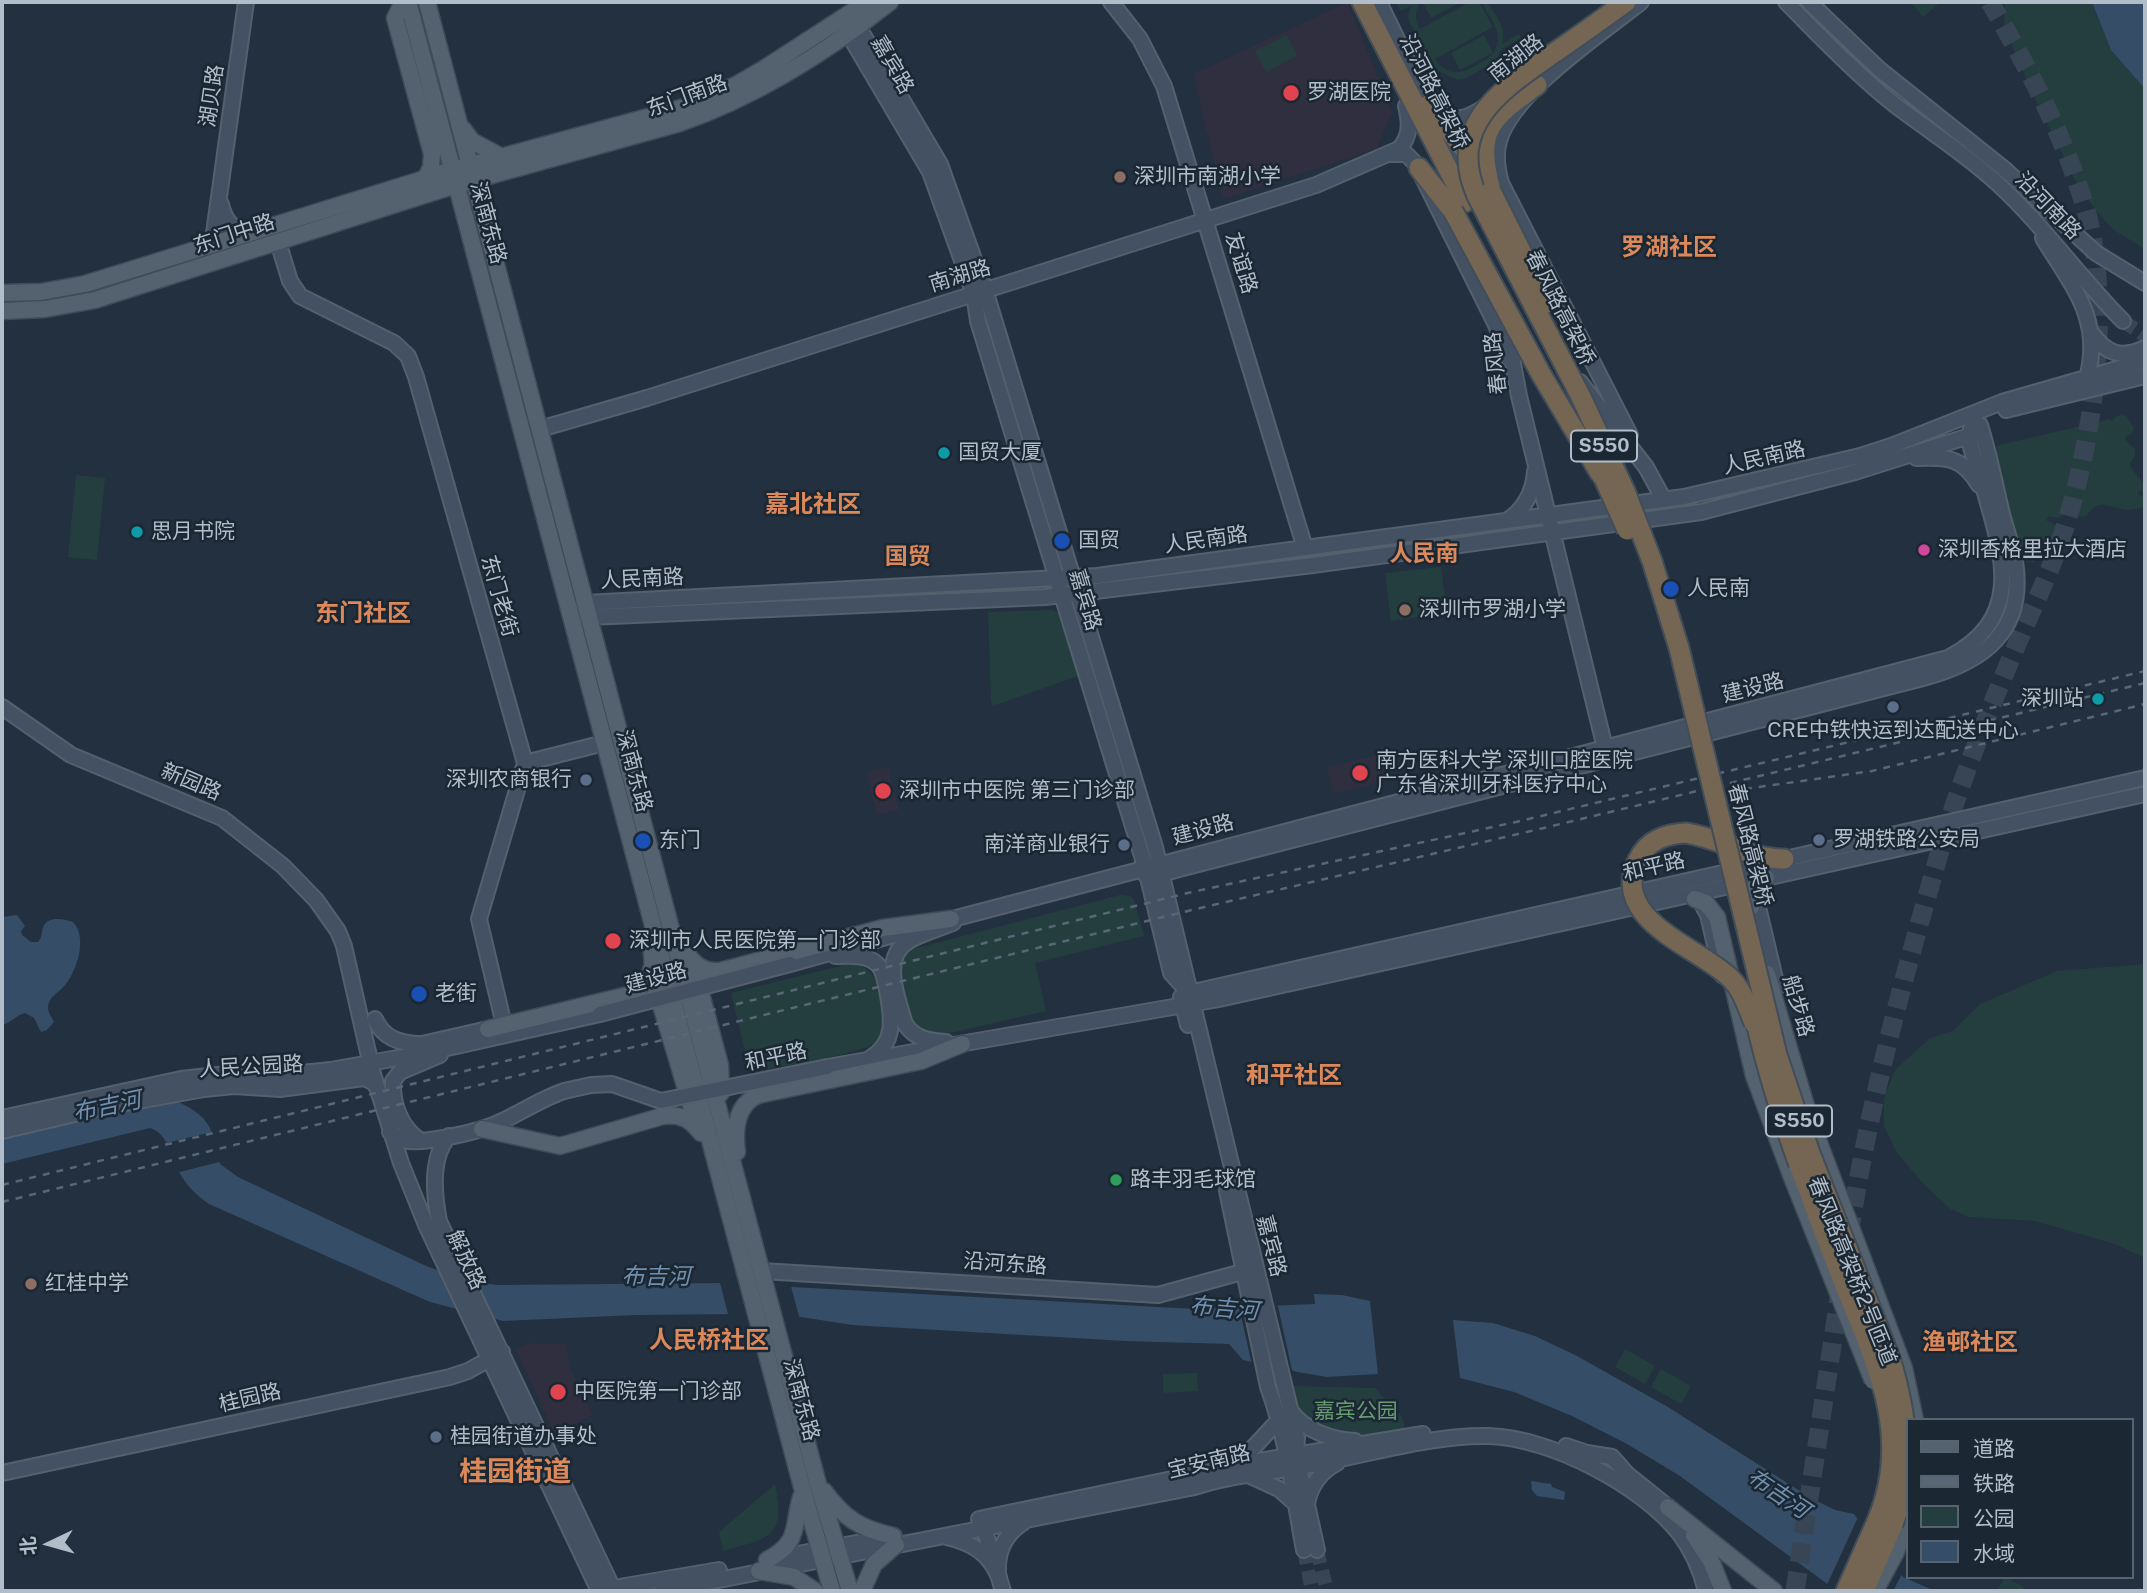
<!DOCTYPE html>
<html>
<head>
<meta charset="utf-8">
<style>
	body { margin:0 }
	#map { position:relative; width:2147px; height:1593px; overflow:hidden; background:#22303f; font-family:"Public Sans","Noto Sans SC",sans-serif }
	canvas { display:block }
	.frame { position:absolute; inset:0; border:4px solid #b2bdca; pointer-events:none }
	.legend { position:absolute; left:1906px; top:1418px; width:228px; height:161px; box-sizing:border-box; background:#1b2733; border:2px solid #57636f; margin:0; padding:9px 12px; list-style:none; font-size:21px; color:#b2bdca }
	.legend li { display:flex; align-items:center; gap:14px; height:35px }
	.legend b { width:35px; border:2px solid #57636f }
	.north { position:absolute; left:14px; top:1509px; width:70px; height:70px; -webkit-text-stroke:5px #1b2733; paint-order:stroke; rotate:265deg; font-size:19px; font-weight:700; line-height:28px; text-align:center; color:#b2bdca }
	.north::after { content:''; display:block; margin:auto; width:24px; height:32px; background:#b2bdca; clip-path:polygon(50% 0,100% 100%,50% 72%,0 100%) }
</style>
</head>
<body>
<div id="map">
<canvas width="2147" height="1593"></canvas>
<div class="frame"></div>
<ul class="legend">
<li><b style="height:9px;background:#54616f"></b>道路</li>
<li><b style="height:9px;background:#586676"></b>铁路</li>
<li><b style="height:19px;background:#243e40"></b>公园</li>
<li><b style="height:19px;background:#354d67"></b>水域</li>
</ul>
<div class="north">北</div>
</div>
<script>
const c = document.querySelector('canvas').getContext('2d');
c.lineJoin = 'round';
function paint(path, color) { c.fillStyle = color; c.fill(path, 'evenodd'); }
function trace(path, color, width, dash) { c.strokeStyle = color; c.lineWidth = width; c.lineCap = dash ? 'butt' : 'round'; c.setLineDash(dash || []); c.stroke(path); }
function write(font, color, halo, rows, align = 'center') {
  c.font = font + ' "Public Sans","Noto Sans SC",sans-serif'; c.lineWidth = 5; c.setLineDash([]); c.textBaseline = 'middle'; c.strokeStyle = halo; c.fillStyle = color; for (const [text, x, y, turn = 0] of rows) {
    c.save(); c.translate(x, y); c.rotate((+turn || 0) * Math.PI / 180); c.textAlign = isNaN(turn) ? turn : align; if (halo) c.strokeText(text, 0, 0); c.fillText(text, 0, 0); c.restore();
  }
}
const medical = new Path2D(`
	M1348 2 1392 112 1377 149 1223 199 1193 74Z
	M1387 753 1393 780 1333 794 1327 767Z
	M888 767 899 810 877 815 866 773Z
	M527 1343 566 1344 570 1368 593 1415 554 1433 516 1350Z`);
const green = new Path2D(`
	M1402 2H1420C1415 11 1414 20 1420 29L1470 2H1479L1493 27 1435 59C1452 84 1472 68 1491 56L1493 53 1460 70 1451 53 1484 35 1493 53C1506 35 1490 18 1481 2H1487C1496 16 1507 27 1502 44L1519 34 1522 38 1502 49 1495 62 1466 78 1458 80 1438 71 1433 65 1410 24 1408 16 1411 6 1401 11 1397 4Z
	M1422 2H1461L1431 18Z
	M1911 2H1941L1923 17Z
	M2005 2H2092L2111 50 2145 89V249L2114 230 2097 212 2077 184 2030 88 2004 27Z
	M1287 35 1297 56 1266 72 1255 51Z
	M2121 415 2126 416 2134 428 2132 433 2125 437V440L2135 449V456L2130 464C2134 477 2145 478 2145 492L2139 491 2138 495 2145 497 2144 507C2138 508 2132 510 2127 510 2107 508 2101 496 2086 516L2075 517 2068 513 2076 508 2072 502 2063 504 2065 514 2058 518 2048 516 2046 520 2059 527 2062 537 2056 544 2042 547 2034 563 2022 560 1994 456 1996 446 2110 419 2112 422 2115 417Z
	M76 475 105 478 97 560 68 557Z
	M1441 567 1447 613 1391 621 1385 573Z
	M1053 610 1060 614 1078 676 993 706 991 701 988 612Z
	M1120 895 1130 896 1134 900 1144 936 1035 963 1046 1011 941 1035 929 1034 917 1029 910 1022 897 964 905 951Z
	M852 963C870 967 878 979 882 997 885 1009 888 1028 880 1039 869 1054 773 1067 750 1072L731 993Z
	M2145 964V1258L2115 1244 2035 1221 1969 1217 1950 1209 1921 1181 1897 1153 1884 1126V1099L1895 1070 1930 1038 1953 1031 1980 1004 2057 971Z
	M1625 1349 1655 1366 1645 1384 1615 1367Z
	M1661 1369 1691 1386 1681 1404 1651 1387Z
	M1197 1373 1198 1391 1163 1393V1374Z
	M1291 1386 1375 1388 1402 1417 1405 1427 1404 1429 1359 1437 1309 1425 1293 1408Z
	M775 1484C786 1538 770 1538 723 1551L719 1532Z
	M2005 1577 2024 1587 2022 1591H1997Z`);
const water = new Path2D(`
	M2092 2H2145V89L2111 50Z
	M17 915 25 926 21 931 22 935 31 942H38C43 936 41 931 44 925 50 916 65 919 73 922 88 937 77 971 65 985 59 993 49 996 48 1007 48 1013 52 1017 54 1022L47 1030 41 1032 34 1018 25 1013C15 1016 11 1023 2 1025V917Z
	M176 1101C212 1117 212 1129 220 1164L238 1177 424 1265 460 1279 497 1285 720 1283 1195 1309 1315 1304 1314 1294 1342 1295 1370 1301 1378 1374 1327 1377 1298 1372 1243 1360 1229 1344 1125 1341 852 1325 801 1317 742 1314 636 1315 503 1321 430 1302 209 1204C197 1196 186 1185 179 1172 171 1157 168 1133 150 1128L2 1164V1139L155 1104Z
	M1453 1320 1493 1323 1535 1336 1577 1356 1668 1407 1811 1498 1835 1510 1854 1514 1903 1577 1935 1591H1837L1680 1476 1627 1444 1572 1416 1514 1392 1460 1378Z
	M1531 1481 1551 1484 1552 1487 1565 1492 1564 1500 1537 1496 1532 1490Z`);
const pier = new Path2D(`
	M216 1131 223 1161 176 1173 162 1144Z
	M719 1279 790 1283 800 1320 729 1318Z
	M1261 1302H1277L1293 1375 1252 1365 1239 1307Z
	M1859 1515 1903 1572 1893 1591H1831L1826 1587Z`);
const secondaryTunnel = new Path2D(`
	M2123 321 2145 336
	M1304 1550 1312 1591
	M1317 1550 1327 1591`);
const highwayTunnel = new Path2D(`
	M1849 1235C1865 1130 1890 1028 1919 925 1931 883 1942 841 1956 800 1974 749 1994 698 2015 649 2028 617 2044 586 2056 553 2091 459 2113 313 2087 214 2066 139 2029 69 1990 2
	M1795 1591 1841 1286`);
const secondary = new Path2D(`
	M1111 2 1140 39 1164 86 1305 548
	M1379 2 1468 186
	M1786 2C1821 37 1856 74 1895 105 1929 131 1966 154 1997 183 2044 226 2079 277 2123 321
	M1809 2 1879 69 2003 168 2096 253 2145 283
	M850 20 858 27 872 49 940 164 985 290 1155 847 1297 1438 1296 1455 1317 1550
	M847 22 848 33 930 172 974 294 978 321 1143 859V866L1139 870
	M1437 111C1456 124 1468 118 1485 107
	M1391 154H1406L1416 164 1496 325 1509 359
	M221 204C225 222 234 232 253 231
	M2043 238C2072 286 2103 319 2087 378
	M278 242 290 281 300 296 394 343 408 356 416 377 525 763 479 919 504 1025
	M204 246 211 240 214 233 246 2
	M1513 323V364L1519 396 1605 748
	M2092 334C2107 354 2121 359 2145 348
	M1580 382 1646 467 1664 500
	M2006 410 2145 376
	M540 429 647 398 1316 185 1399 149C1411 136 1410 122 1406 106
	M1630 435 1501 183C1497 169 1495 155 1499 141 1513 92 1601 34 1641 2
	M1916 458C1946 457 1962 456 1979 485
	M1506 521C1524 511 1534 491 1535 471
	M570 614 585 603 1097 576 1684 497 1860 456 1891 446 2002 402 2145 361
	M580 615 589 617 1045 597 1313 565 1701 512 1855 472 1982 432
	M2 707 71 755 222 818 283 866 316 900 338 931 344 946 373 1074 401 1163 426 1225 599 1591
	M525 763 604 743
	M1139 870 1144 872 1148 878 1171 973 1189 993
	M1162 879 1165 873 1179 869 1923 678C1984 662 2026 631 2015 561 2012 545 2006 530 2002 514 1995 485 1989 454 1980 425
	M1757 890 1758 907 1777 987
	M1702 904 1708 915 1722 975
	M941 922 1948 658C2031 615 1999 546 1980 475 1977 464 1968 446 1970 434 1971 427 1974 420 1976 414
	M835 956C848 956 867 954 877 964 884 970 885 981 887 990 892 1017 897 1043 869 1059
	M790 964 911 930
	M375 1019C383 1038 399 1043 419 1044
	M1188 1025 1181 997 1189 993 2145 778
	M946 1042C929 1041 915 1039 905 1024 898 1000 881 958 907 942 921 933 938 929 953 923
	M422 1044 488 1029
	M827 1067 1219 999 2145 794
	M2 1118 181 1079 226 1074 271 1076 331 1070 425 1053 600 1014
	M2 1131 105 1107 204 1089 234 1086 280 1089 364 1078 373 1082 376 1086
	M390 1132C397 1137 401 1140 409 1141 429 1143 482 1131 500 1122 522 1112 541 1099 564 1091
	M449 1136C430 1157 434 1195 439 1221L614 1591
	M421 1141C401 1129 392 1104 393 1081L400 1072 440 1055
	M1227 1191 1268 1387C1287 1439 1294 1496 1304 1550
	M762 1271 1158 1295 1242 1272
	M1290 1410C1303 1430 1332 1440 1355 1441
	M1566 1446 1587 1453 1612 1457 1627 1474 1668 1507
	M1237 1465 1279 1420
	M2 1473 450 1377 468 1371 502 1352
	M1246 1474 1279 1489 1296 1504
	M1307 1504C1310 1486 1321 1471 1337 1463
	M979 1519 1259 1461 1423 1434
	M984 1528 1003 1591
	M947 1537C972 1543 989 1553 999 1577
	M776 1558 894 1536
	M998 1572C997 1550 1006 1533 1024 1522
	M607 1591 625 1586 719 1570
	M662 1591 1195 1487C1233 1474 1271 1473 1310 1465 1367 1455 1430 1435 1489 1436 1551 1438 1641 1485 1679 1533 1692 1550 1701 1571 1706 1591`);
const primary = new Path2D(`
	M403 2 395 18 432 154 431 167 426 178
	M408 2 803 1491 832 1591
	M427 2 735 1172 818 1484 850 1591
	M463 129 472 141 500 156
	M2 293 41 292 85 284 453 170 685 107 736 85 762 70 867 2
	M2 311 45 309 95 300 456 185 680 123C755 97 828 51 890 2
	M1695 899 1706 903 1717 917 1754 1076 1791 1175
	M1751 907C1752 893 1753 884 1766 878
	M651 941 654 982 692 1109
	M687 954C696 966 704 972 720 971L883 928 951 919
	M690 959 696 975 720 1065 721 1093
	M1767 974 1809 1116 1904 1368 1915 1420
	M488 1029 628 995 647 982 652 967
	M482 1129 560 1146 663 1116C681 1114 690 1119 701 1133
	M737 1152C734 1130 736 1105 758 1095L921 1061 962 1044
	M824 1491C845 1519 859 1528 893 1536
	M1668 1507 1774 1591
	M1694 1535 1712 1563 1723 1591
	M767 1560C801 1542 792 1527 801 1497
	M759 1571 794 1577 815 1591
	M862 1591 874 1564 896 1545
	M1875 1591 1896 1552 1907 1520`);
const highway = new Path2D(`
	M1362 2 1465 202
	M1428 105 1475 162
	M1419 168 1453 211
	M1491 191C1475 129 1489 120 1537 85
	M1686 833C1720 838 1750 859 1784 859
	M1846 1591 1877 1521
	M1864 1591 1893 1524`);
const rail = new Path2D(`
	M1731 791 1872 771 2145 704
	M2 1185 1192 892 1516 822 2145 671
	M2 1202 1196 909 1548 827 2145 683`);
const secondaryBridge = new Path2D(`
	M600 1014 790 964
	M564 1091 591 1085 612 1084 661 1101 827 1067`);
const primaryBridge = new Path2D(`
	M1791 1175 1873 1381`);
const highwayBridge = new Path2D(`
	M1626 2C1601 20 1576 38 1551 55 1501 90 1446 126 1477 196L1581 397 1625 491 1652 561 1679 648 1777 1055 1810 1153 1890 1358C1907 1413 1914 1470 1893 1524
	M1491 191 1547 303
	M1453 211 1541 374 1601 475
	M1598 465 1627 530
	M1686 833C1665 834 1648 840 1638 860 1609 919 1695 946 1728 976 1742 988 1747 1006 1754 1023
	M1753 1009C1767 1073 1787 1135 1811 1197 1823 1230 1836 1263 1849 1296 1880 1370 1911 1442 1877 1521`);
const markers = [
	[1291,93,9,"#e0444e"],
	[1120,177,7,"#8d6e63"],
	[944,453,7,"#0f9aa8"],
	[137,532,7,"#0f9aa8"],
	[1062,541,9,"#1a4fb4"],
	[1924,550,7,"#d1479c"],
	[1671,589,9,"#1a4fb4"],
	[1405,610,7,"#8d6e63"],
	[2098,699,7,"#0f9aa8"],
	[1893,707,7,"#5c6f8a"],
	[1360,773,9,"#e0444e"],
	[586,780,7,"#5c6f8a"],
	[883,791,9,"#e0444e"],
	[1819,840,7,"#5c6f8a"],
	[643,841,9,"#1a4fb4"],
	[1124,845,7,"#5c6f8a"],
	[613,941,9,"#e0444e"],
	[419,994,9,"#1a4fb4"],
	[1116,1180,7,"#2e9e5b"],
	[31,1284,7,"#8d6e63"],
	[558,1392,9,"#e0444e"],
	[436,1437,7,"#5c6f8a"]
];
const shields = [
	[1604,446,66],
	[1799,1121,66]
];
const shieldNames = [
	["S550",1604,446],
	["S550",1799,1121]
];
const streetNames = [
	["南湖路",1516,58,-38],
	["嘉宾路",892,65,60],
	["沿河路高架桥",1434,92,63],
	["湖贝路",212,96,-82],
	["东门南路",687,96,-20],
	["沿河南路",2048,206,46],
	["深南东路",488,223,75],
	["东门中路",234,234,-18],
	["友谊路",1241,263,73],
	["南湖路",960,276,-17],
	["春风路高架桥",1560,308,63],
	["春风路",1496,363,-96],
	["人民南路",1764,458,-13],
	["人民南路",1206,540,-8],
	["人民南路",642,579,-3],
	["东门老街",499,596,74],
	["嘉宾路",1085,600,73],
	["建设路",1753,688,-14],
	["深南东路",634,771,75],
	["新园路",191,782,23],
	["建设路",1203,830,-15],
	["春风路高架桥",1750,845,76],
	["和平路",1654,867,-13],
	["建设路",656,978,-15],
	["船步路",1798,1006,74],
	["和平路",776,1057,-12],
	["人民公园路",251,1067,-3],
	["嘉宾路",1271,1246,76],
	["解放路",466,1260,65],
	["沿河东路",1005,1264,4],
	["春风路高架桥2号匝道",1852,1271,68],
	["桂园路",250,1398,-13],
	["深南东路",801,1400,75],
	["宝安南路",1209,1462,-13]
];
const poiNames = [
	["罗湖医院",1307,93],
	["深圳市南湖小学",1134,177],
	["国贸大厦",958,453],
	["思月书院",151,532],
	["国贸",1078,541],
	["深圳香格里拉大酒店",1938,550],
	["人民南",1687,589],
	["深圳市罗湖小学",1419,610],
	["深圳站",2084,699,"right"],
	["CRE中铁快运到达配送中心",1893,731,"center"],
	["南方医科大学 深圳口腔医院",1376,761],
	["广东省深圳牙科医疗中心",1376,785],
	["深圳农商银行",572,780,"right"],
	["深圳市中医院 第三门诊部",899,791],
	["罗湖铁路公安局",1833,840],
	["东门",659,841],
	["南洋商业银行",1110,845,"right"],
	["深圳市人民医院第一门诊部",629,941],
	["老街",435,994],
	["路丰羽毛球馆",1130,1180],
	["红桂中学",45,1284],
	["中医院第一门诊部",574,1392],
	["桂园街道办事处",450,1437]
];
const parkNames = [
	["嘉宾公园",1356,1412]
];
const neighbourhoodNames = [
	["人民南",1424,554],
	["国贸",908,557]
];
const waterNames = [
	["布吉河",107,1107,-12],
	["布吉河",656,1277],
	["布吉河",1224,1309,5],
	["布吉河",1778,1494,34]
];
const quarterNames = [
	["罗湖社区",1669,248],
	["嘉北社区",813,505],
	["东门社区",363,614],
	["和平社区",1294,1076],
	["人民桥社区",709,1341],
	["渔邨社区",1970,1343]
];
const districtNames = [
	["桂园街道",515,1472]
];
paint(medical, '#2f2f3f');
paint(green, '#243e40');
paint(water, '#354d67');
paint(pier, '#22303f');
trace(secondaryTunnel, '#384554', 14, [14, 7]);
trace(highwayTunnel, '#384554', 19, [19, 10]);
trace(secondary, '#54606c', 18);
trace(primary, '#3f4b57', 19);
trace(highway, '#414d59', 23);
trace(secondary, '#445162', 14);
trace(primary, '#54616f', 16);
trace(highway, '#756553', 19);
trace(rail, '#586676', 2.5, [7, 7]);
trace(secondaryBridge, '#54606c', 18, []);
trace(primaryBridge, '#3f4b57', 19, []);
trace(highwayBridge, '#414d59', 23, []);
trace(secondaryBridge, '#445162', 14);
trace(primaryBridge, '#54616f', 16);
trace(highwayBridge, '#756553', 19);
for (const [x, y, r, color] of markers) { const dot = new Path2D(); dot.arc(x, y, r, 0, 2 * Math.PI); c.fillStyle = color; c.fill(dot); trace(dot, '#1b2733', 2.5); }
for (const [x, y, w] of shields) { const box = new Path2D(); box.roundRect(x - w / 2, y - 15.5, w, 31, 5); c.fillStyle = '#1b2733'; c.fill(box); trace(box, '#b2bdca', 2); }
write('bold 19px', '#b2bdca', null, shieldNames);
write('21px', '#b2bdca', '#1b2733', streetNames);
write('21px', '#b2bdca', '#1b2733', poiNames, 'left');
write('21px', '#679c70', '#1b2733', parkNames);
write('bold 23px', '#db895b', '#1b2733', neighbourhoodNames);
write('italic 23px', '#7090af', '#1b2733', waterNames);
write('bold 24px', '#db895b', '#1b2733', quarterNames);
write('bold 28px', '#db895b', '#1b2733', districtNames);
</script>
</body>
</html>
